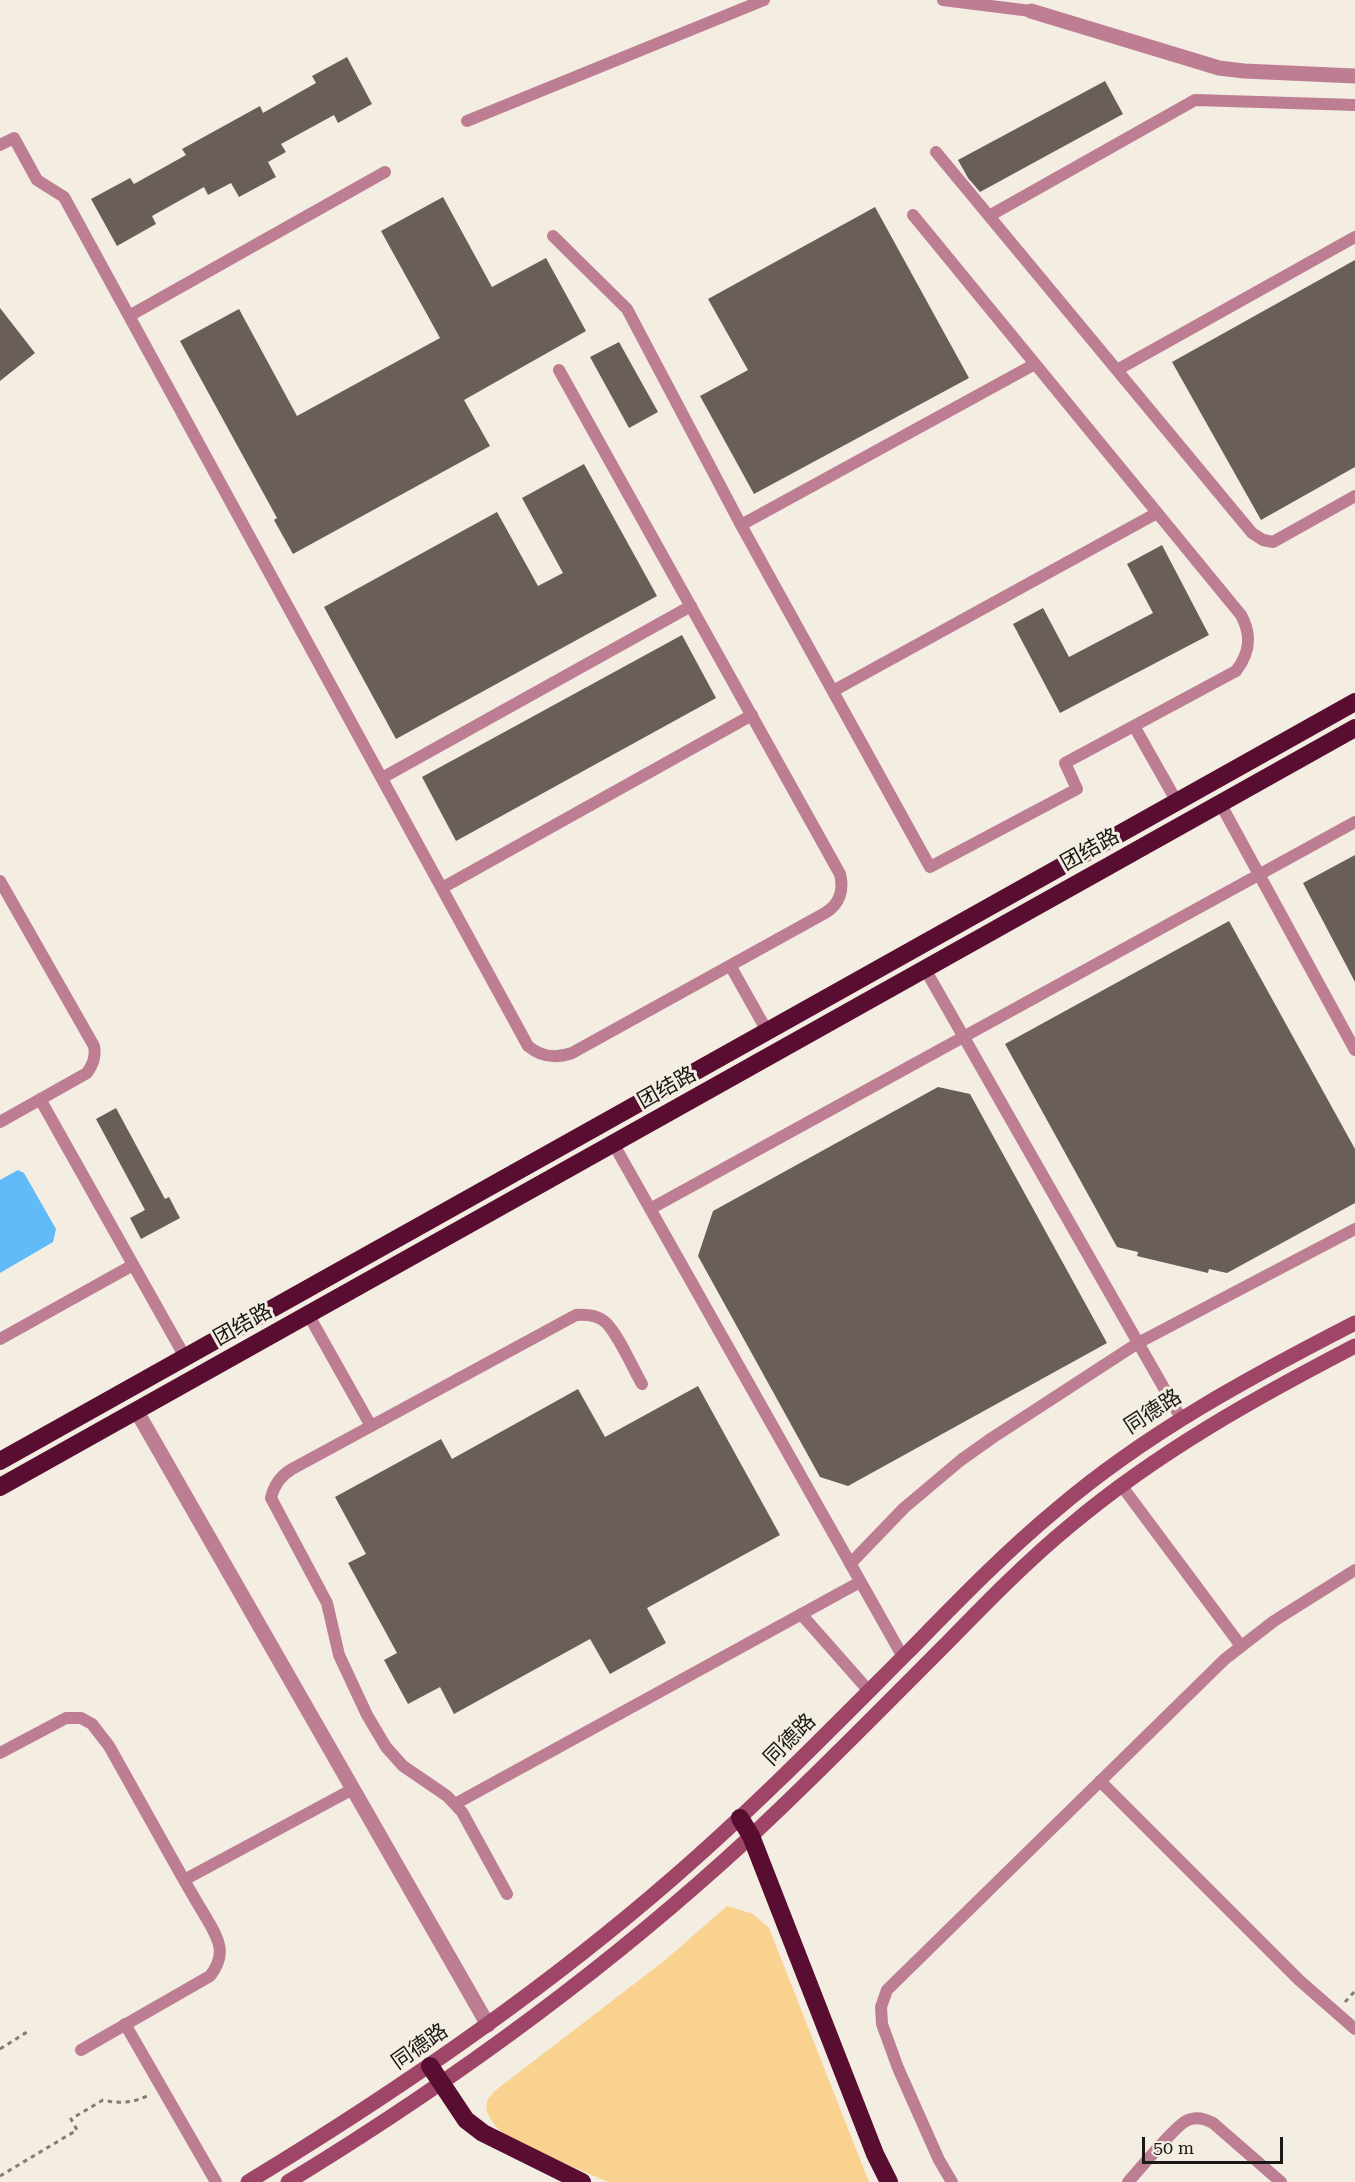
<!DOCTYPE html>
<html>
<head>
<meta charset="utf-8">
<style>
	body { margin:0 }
	#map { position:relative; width:1355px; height:2182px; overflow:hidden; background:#f4ede1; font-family:"Roboto Serif",serif }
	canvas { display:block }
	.scale { position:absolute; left:1142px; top:2137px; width:141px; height:27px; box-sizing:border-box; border:3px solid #1b1915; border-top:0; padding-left:8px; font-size:18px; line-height:21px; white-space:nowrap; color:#1b1915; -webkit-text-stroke:4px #f4ede1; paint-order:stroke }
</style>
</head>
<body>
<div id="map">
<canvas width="1355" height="2182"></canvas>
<div class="scale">50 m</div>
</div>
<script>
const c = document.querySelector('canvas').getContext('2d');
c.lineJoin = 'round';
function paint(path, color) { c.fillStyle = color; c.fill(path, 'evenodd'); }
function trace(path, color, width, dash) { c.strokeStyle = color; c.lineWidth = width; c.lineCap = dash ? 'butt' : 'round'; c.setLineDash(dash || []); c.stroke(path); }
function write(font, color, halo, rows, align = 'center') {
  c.font = font + ' "Roboto Serif","Noto Sans SC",serif'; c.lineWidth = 6; c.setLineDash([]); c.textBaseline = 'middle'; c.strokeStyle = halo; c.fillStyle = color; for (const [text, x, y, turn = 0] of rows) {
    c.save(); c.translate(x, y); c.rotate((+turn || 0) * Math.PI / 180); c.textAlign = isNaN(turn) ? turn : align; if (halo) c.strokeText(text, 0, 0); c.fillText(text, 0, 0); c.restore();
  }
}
const green = new Path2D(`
	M727 1906 753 1914 769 1928 869 2182H608L509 2139C500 2131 483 2116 487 2102 488 2098 493 2093 496 2090L664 1961Z`);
const water = new Path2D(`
	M18 1170 24 1173 56 1229 53 1242 0 1273V1180Z`);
const building = new Path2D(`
	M347 57 372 104 338 123 334 115 281 144 286 152 268 162 276 177 239 197 231 183 208 195 204 187 152 216 156 224 117 246 91 199 130 178 134 184 186 155 182 149 260 106 263 113 316 83 312 76Z
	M1105 81 1123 114 980 192 968 178 958 160Z
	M443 197 492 287 546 258 586 331 464 400 490 446 293 554 274 520 277 518 180 341 239 309 297 416 440 338 381 231Z
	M875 207 969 378 754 494 700 396 748 370 708 299Z
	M1355 260V467L1261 520 1172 362Z
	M0 308 35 353 0 381Z
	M619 342 658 412 629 428 590 357Z
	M584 464 657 596 396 739 324 607 497 512 538 586 563 573 522 498Z
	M1162 545 1209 635 1060 713 1013 624 1043 608 1069 657 1153 613 1127 564Z
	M682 635 716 698 456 841 422 777Z
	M1355 855V982L1303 883Z
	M1229 921 1355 1149V1203L1227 1273 1209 1269 1208 1273 1137 1256 1138 1252 1117 1247 1005 1044Z
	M938 1087 970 1094 1107 1343 848 1486 820 1477 698 1256 713 1211Z
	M116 1108 165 1199 169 1197 180 1218 141 1239 130 1218 145 1210 96 1119Z
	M698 1386 780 1535 647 1608 666 1643 610 1674 590 1639 454 1714 440 1687 408 1704 384 1660 397 1653 348 1563 366 1554 335 1497 441 1439 452 1459 578 1389 605 1437Z`);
const path = new Path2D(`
	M1345 2002 1355 1991
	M0 2049 27 2032
	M0 2176 77 2130 71 2119 103 2100C121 2104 133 2103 149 2095`);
const lane = new Path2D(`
	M943 0 1031 11
	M467 121 764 0
	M0 145 14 138 37 180 64 197 528 1046C541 1057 555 1059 572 1053L825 913C840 904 844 890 840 874L559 370
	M936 152 1252 533 1263 540 1273 542 1355 496
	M989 216 1195 100 1355 105
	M553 236 627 309 741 525 930 867 1077 789 1065 763 1236 671C1250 653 1252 635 1241 615L913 215
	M129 316 385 172
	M1117 370 1355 237
	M741 525 1035 364
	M833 691 1157 513
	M1134 726 1177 802
	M382 778 691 606
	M1220 803 1355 1050
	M0 881 94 1046C96 1057 93 1064 87 1073L0 1122
	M442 888 752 715
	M731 967 767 1031
	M925 969 1181 1418
	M40 1099 185 1357
	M613 1143 903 1657
	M650 1209 1355 822
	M308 1314 371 1426
	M0 1339 133 1265
	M1121 1485 1241 1646
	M850 1564 904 1508 961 1460 992 1438 1138 1343 1355 1229
	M801 1614 869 1691
	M0 1753 66 1718H81L92 1724 109 1746 184 1880 353 1789
	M1100 1781 1299 1980 1355 2029
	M455 1804 860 1582
	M507 1894 462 1812 447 1796 403 1766 386 1747 367 1715 339 1655 327 1603 271 1498C274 1485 280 1476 292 1469L576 1315C587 1314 596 1315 604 1321 617 1331 633 1369 642 1384
	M125 2024 216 2182
	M81 2050 210 1976C229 1952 217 1937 204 1914 197 1903 191 1892 184 1880
	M952 2182 939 2160 898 2068 882 2024 881 2007 887 1990 1225 1659 1274 1621 1355 1570
	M1128 2182C1139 2170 1175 2126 1186 2121 1195 2116 1204 2118 1213 2123L1281 2182`);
const street = new Path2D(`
	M1031 11 1219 68 1244 71 1355 76
	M136 1410 488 2025`);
const secondary = new Path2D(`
	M248 2182C398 2091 541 1993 673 1878 755 1807 831 1729 908 1652 956 1603 1003 1554 1056 1510 1146 1433 1250 1377 1355 1323
	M288 2182C452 2082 607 1969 748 1839 817 1775 882 1708 948 1642 988 1601 1028 1560 1072 1524 1158 1452 1255 1398 1355 1346`);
const highway = new Path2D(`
	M0 1461 1355 702
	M0 1487 1355 728
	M740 1818 751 1836 875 2154 889 2182
	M430 2066 466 2120 483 2133 582 2182`);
const streetNames = [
	["团结路",1090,850,-29],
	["团结路",667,1088,-29],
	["团结路",243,1325,-29],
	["同德路",1153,1412,-33],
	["同德路",790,1740,-45],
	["同德路",420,2047,-35]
];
paint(green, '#fad28f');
paint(water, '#60bbf8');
paint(building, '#6a5f58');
trace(path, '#817d75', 3, [4.5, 4.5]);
trace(lane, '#bd7e93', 12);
trace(street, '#bd7e93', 15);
trace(secondary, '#9e4568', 15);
trace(highway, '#590e31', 18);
write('21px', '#1b1915', '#f4ede1', streetNames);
</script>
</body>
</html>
